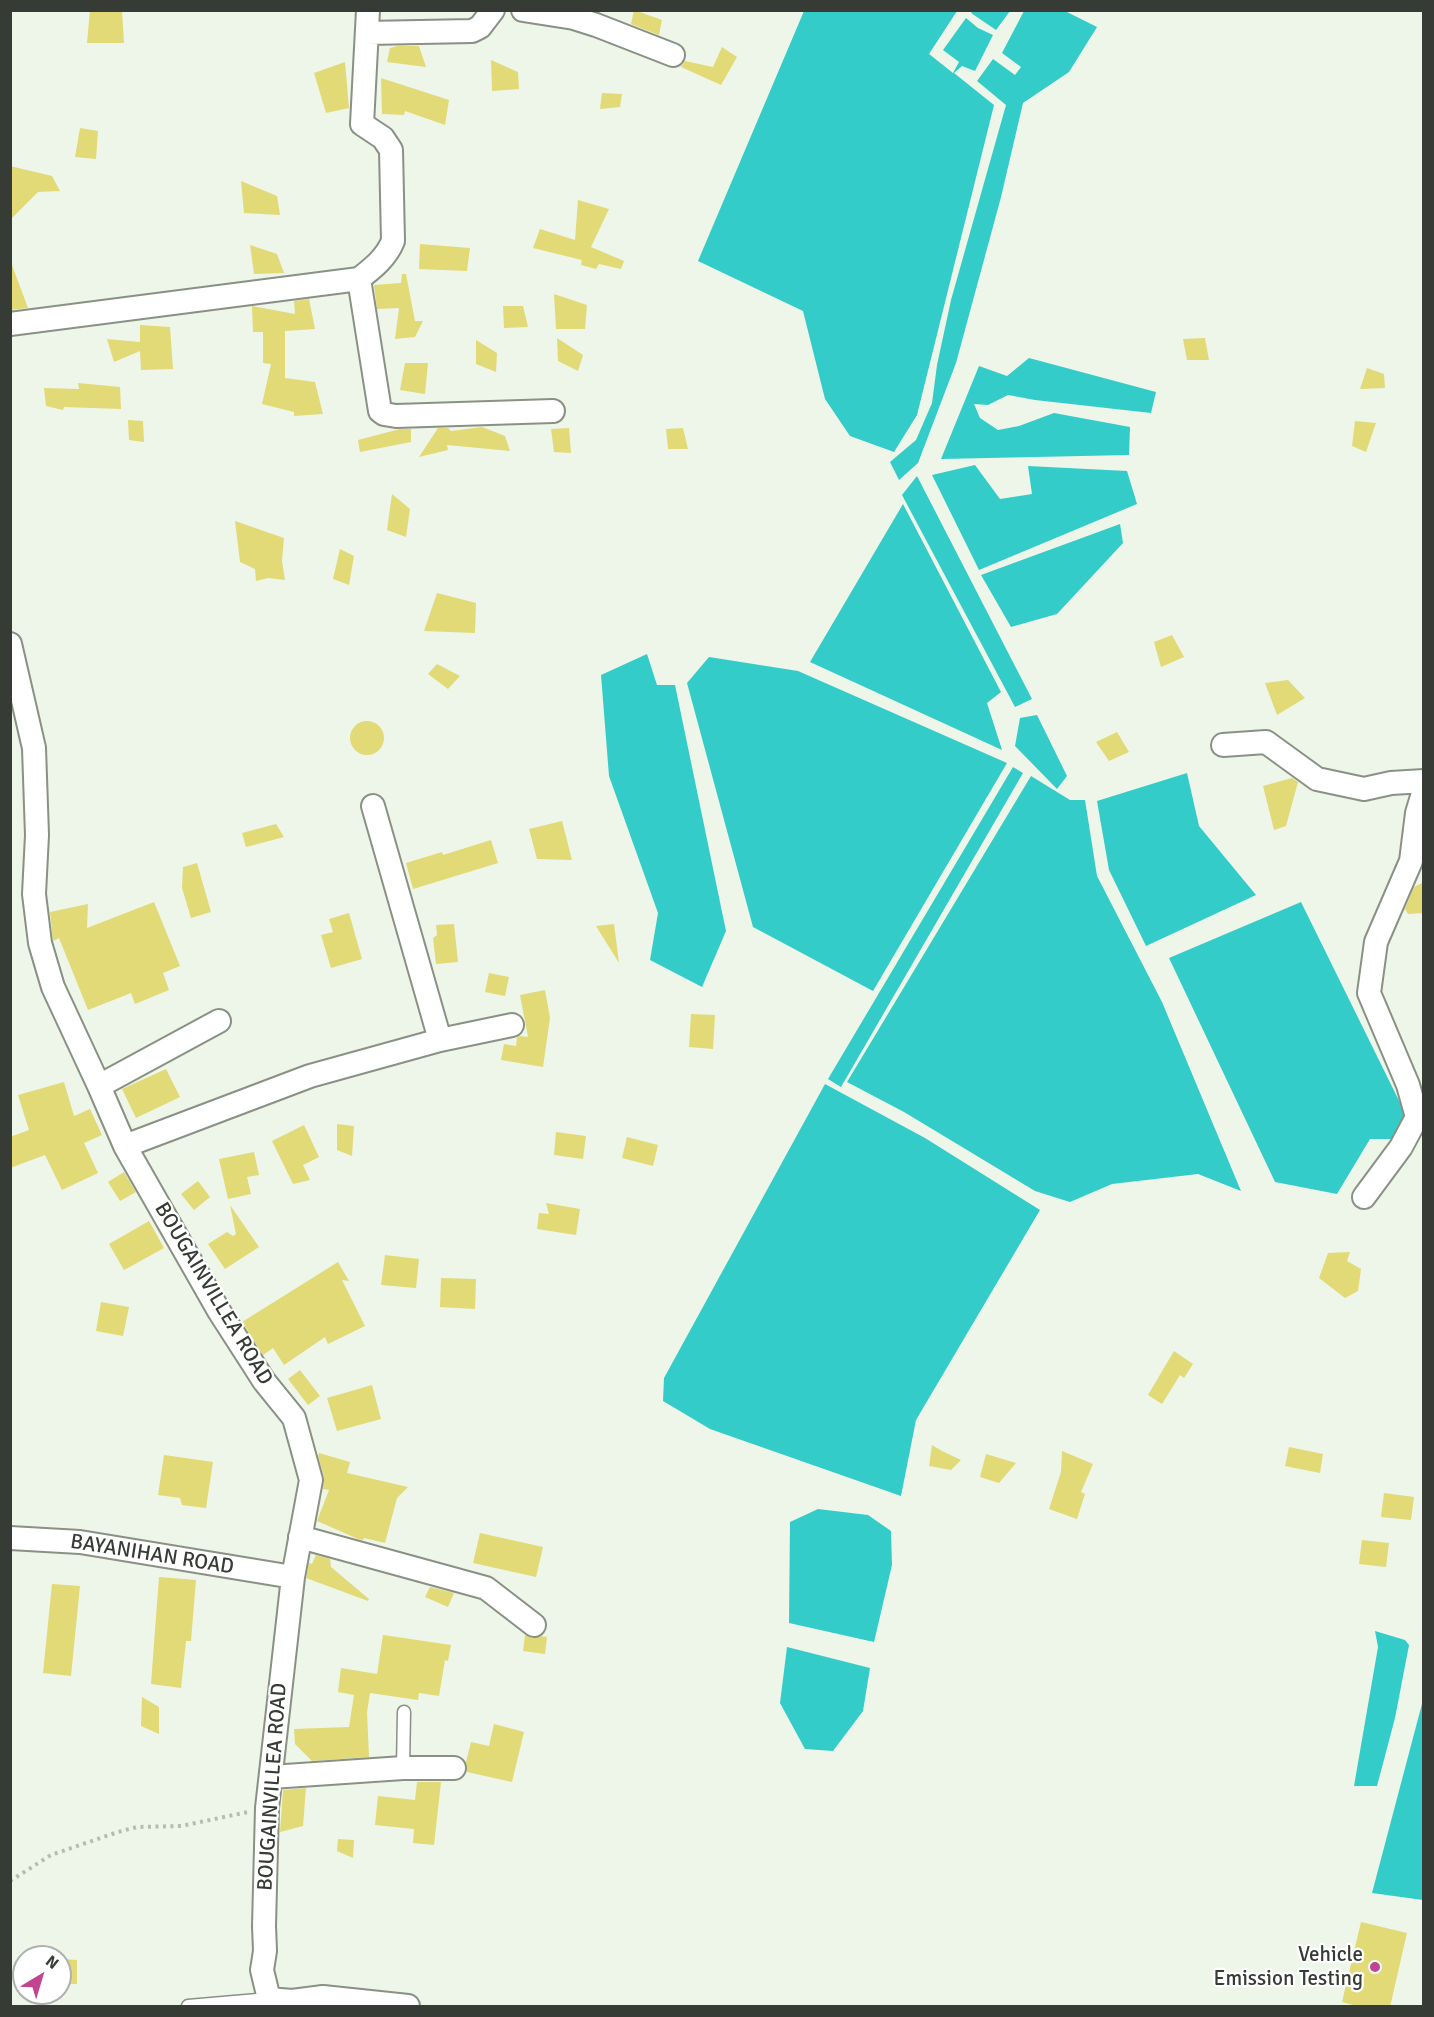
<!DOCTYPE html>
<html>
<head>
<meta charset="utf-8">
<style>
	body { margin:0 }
	#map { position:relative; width:1434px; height:2017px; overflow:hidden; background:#edf6e8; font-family:Signika,sans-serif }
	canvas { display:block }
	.frame { position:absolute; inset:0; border:12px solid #373b35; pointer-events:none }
	.north { position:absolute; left:12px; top:1945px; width:60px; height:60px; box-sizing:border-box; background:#fff; border:2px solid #afb1ae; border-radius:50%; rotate:38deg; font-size:16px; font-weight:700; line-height:24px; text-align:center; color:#373b35 }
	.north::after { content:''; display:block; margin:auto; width:21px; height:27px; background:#c2438f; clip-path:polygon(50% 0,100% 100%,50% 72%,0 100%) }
</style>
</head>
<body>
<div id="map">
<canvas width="1434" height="2017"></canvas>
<div class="frame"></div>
<div class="north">N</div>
</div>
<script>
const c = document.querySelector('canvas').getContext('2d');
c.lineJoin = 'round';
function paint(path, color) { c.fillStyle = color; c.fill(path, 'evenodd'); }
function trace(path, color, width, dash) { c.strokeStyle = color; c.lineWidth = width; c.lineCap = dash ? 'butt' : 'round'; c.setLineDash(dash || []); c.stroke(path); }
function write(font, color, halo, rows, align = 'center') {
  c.font = font + ' Signika,sans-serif'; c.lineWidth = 4.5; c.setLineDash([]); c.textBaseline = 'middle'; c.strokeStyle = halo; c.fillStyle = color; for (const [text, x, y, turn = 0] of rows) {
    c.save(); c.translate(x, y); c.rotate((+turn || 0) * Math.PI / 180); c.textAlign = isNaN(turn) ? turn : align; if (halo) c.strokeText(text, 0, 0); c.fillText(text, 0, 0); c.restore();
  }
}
const water = new Path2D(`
	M804 11H957L929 54 953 73 959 62 943 50 966 18 978 28 993 35 975 71 962 66 954 73 994 105 917 415 894 452 850 436 825 399 803 311 698 261Z
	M973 11V10L1010 11 996 30 971 13Z
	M1024 11H1065L1097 27 1069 72 1023 103 1001 197 956 363 918 463 899 480 890 462 916 440 932 403 937 365 951 300 1006 105 977 81 993 59 1015 75 1021 67 1002 53Z
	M1029 358 1156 392 1151 413 1035 400 1008 395 988 405 974 404 980 418 998 430 1019 426 1054 413 1130 427 1129 455 941 459 979 366 1007 376Z
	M975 465 1000 499 1032 494 1028 466 1127 471 1137 504 979 570 932 475Z
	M917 476 1032 699 1015 707 902 495Z
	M903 504 1001 692 987 703 1002 750 810 662Z
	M1120 524 1123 543 1057 614 1011 627 981 575Z
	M647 654 657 685H675L726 931 702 987 650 960 658 913 609 776 601 675Z
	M709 657 798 671 1007 763 873 991 753 927 687 683Z
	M1037 715 1067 776 1057 789 1015 746 1020 718Z
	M1013 767 1023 773 841 1087 828 1079Z
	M1187 773 1199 826 1256 895 1146 946 1109 870 1097 801Z
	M1031 776 1070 800H1085L1097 876 1162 1002 1241 1191 1198 1174 1112 1184 1070 1202 1035 1191 904 1112 847 1082Z
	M1301 902 1410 1123 1400 1139H1370L1337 1194 1275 1182 1169 958Z
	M825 1084 925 1138 1040 1210 916 1420 901 1496 710 1429 663 1401 664 1378Z
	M818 1509 868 1515 891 1531 892 1565 874 1642 789 1623 790 1522Z
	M1375 1631 1405 1640 1409 1645 1395 1718 1377 1786H1354L1378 1647Z
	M787 1647 870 1668 863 1711 833 1751 805 1749 780 1703Z
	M1423 1700V1900L1372 1893Z`);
const building = new Path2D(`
	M90 10H122L124 43H87Z
	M634 10 662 20 659 35 631 24Z
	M398 46H419L426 67 387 62 390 48Z
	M722 47 737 57 721 85 681 67 685 61 713 67Z
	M491 60 518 72 519 89 492 91Z
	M345 62 349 108 326 113 314 73Z
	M381 78 449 100 445 125 405 111 404 115 382 114Z
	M602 93 622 94 620 107 600 109Z
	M80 128 98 131 96 159 75 157Z
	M10 166 52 176 60 191 38 192 10 220Z
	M241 181 277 196 280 215 244 213Z
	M578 200 609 209 591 247 624 261 621 269 599 264 596 269 581 265 582 260 533 248 540 229 575 240Z
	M420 244 470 248 467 271 419 269Z
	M250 245 277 254 284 273 254 274Z
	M10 265H12L28 308 10 310Z
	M402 274H406L415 321H423L415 337 395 339 399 308 377 309 374 285 401 283Z
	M554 294 587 305 585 329H556Z
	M309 299 315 329 285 331V378L315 382 323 414 294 416V412L262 404 271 364 263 363V332H253L252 306 295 314 294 301Z
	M503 306H523L528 327 504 328Z
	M140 325 170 327 173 369 141 370 140 351 114 362 107 339 140 342Z
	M557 338 583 355 578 371 558 361Z
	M1205 338 1209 360H1187L1183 339Z
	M476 340 497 353 496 372 476 364Z
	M405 363H428L425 394 400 390Z
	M1367 368 1384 374 1385 388 1360 389Z
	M78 383 120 387 121 409 64 407 63 410 46 406 44 388 79 389Z
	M128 420 143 421 144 442 129 440Z
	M1355 421 1376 423 1366 452 1352 446Z
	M438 428H448L451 431 482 427 505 436 510 451 447 445 448 450 419 457Z
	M569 428 571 453 554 452 551 429Z
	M683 428 688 449H668L666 429Z
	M400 429H411V442L360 452 358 440Z
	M392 494 410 509 406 537 387 530Z
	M235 521 284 538 282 561 285 580 268 578 256 581 255 569 240 562Z
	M340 549 354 556 349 585 333 579Z
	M437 593 476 603 475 633 424 631Z
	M1172 635 1184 657 1161 667 1154 642Z
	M437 664 460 676 448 689 428 674Z
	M1288 680 1305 698 1277 715 1265 683Z
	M350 738a17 17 0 1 1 34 0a17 17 0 1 1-34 0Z
	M1117 732 1129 752 1109 761 1096 742Z
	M1292 778 1298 782 1286 826 1274 830 1263 786Z
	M562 821 572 860 537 859 529 829Z
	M276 824 284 837 246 847 242 833Z
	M491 840 498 863 413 889 406 863 442 852 443 855Z
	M197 863 211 912 191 918 182 888 183 867Z
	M1424 882V913L1408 914 1405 909 1414 887Z
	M154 902 180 966 163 973 169 990 135 1004 131 993 88 1010 59 938 53 941 50 912 88 904 87 928Z
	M349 913 362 959 331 968 321 935 333 932 329 919Z
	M454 924 458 962 436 964 433 938 437 935 436 925Z
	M614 924 619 963 596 926Z
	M489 973 509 977 505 996 485 992Z
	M545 990 550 1018 543 1067 501 1060 504 1044 516 1046 517 1037 520 1036 528 1037 520 995Z
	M691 1014 715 1015 713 1049 689 1047Z
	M166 1069 180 1097 136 1118 122 1089Z
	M64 1082 74 1116 90 1109 102 1135 84 1143 98 1173 62 1190 45 1155 10 1168V1137L29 1130 18 1095Z
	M337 1124 354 1126 352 1156 337 1150Z
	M304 1125 319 1157 303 1165 310 1180 293 1184 272 1141Z
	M556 1132 586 1136 583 1159 554 1155Z
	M627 1137 658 1145 653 1166 622 1158Z
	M254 1152 259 1175 247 1177 251 1194 228 1199 219 1159Z
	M124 1172 136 1192 120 1201 108 1182Z
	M198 1181 210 1197 194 1210 181 1194Z
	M546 1203 580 1209 576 1235 537 1229 539 1213 549 1214Z
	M230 1205 259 1247 225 1269 208 1244 227 1232 233 1236 236 1234Z
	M149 1221 164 1248 124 1270 109 1244Z
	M1350 1252 1347 1261 1361 1269 1358 1291 1345 1298 1319 1278 1328 1253Z
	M385 1255 419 1259 416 1288 381 1285Z
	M338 1262 349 1281 342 1280 365 1326 328 1344 325 1337 284 1365 273 1348 263 1355 242 1322Z
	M441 1278 476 1279 475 1309 440 1307Z
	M101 1302 129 1307 123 1336 96 1331Z
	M1174 1351 1193 1364 1184 1378 1180 1375 1162 1404 1148 1395Z
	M300 1370 320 1396 308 1405 288 1379Z
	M372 1385 381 1419 337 1431 327 1398Z
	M932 1445 942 1451 961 1460 951 1470 929 1466Z
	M1289 1447 1323 1454 1320 1473 1285 1466Z
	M1062 1451 1093 1464 1081 1492 1085 1494 1077 1519 1049 1509 1061 1472Z
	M319 1453 350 1462 347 1473 408 1487 397 1498 385 1543 364 1538 363 1540 358 1539 317 1521 329 1490 323 1489 324 1477 318 1456Z
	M986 1454 1016 1463 999 1483 980 1477Z
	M164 1455 213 1462 206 1508 182 1505 180 1498 158 1495Z
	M1384 1493 1414 1497 1411 1520 1381 1517Z
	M480 1533 543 1547 536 1577 473 1563Z
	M1362 1540 1389 1543 1386 1567 1359 1564Z
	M316 1555 330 1559 331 1567 369 1599 368 1601 306 1578 309 1563 312 1564Z
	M159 1577 196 1580 191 1641H186L181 1688 151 1684Z
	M52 1584 80 1586 71 1676 43 1673Z
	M430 1587 454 1593 448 1607 425 1597Z
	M383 1635 451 1645 448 1661 445 1660 439 1696 419 1693 418 1700 370 1693 367 1712 369 1757 312 1761 295 1744 294 1729 349 1727 354 1695 338 1692 341 1668 377 1674Z
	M525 1635 533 1638 541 1636 547 1637 545 1654 523 1651Z
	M142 1697 159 1707V1734L141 1726Z
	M494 1724 524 1732 512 1782 467 1772 466 1762 471 1742 489 1746Z
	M417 1782H441L434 1845 413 1843 414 1829 375 1825 378 1796 415 1800Z
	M306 1788 303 1826 280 1832 283 1790Z
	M338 1839 354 1840 353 1858 337 1851Z
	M1361 1922 1407 1933 1390 2007H1360L1342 2002Z
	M61 1959 77 1960V1984H60Z`);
const path = new Path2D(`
	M10 1881 51 1855 118 1832 137 1827 181 1826 248 1812`);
const lane = new Path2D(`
	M403 1768 404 1712
	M188 2006 269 1999`);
const street = new Path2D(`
	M523 10 574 18 596 25 673 55
	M367 33 472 31 480 27 493 10
	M359 279 380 411 384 414 396 416 553 411
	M10 324 359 279C373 268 386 258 393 241L391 150 383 138 362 124 368 10
	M10 644 34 748 37 835 34 894 40 943 53 987 99 1086 125 1146 219 1311 264 1381 294 1418 311 1480 293 1577 267 1808 264 1926 265 1951 262 1970 269 1999 292 2001 323 1997 408 2006
	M1223 745 1266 742 1317 779 1364 789 1391 783 1424 781
	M373 806 440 1040
	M99 1086 219 1021
	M125 1146 310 1076 440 1040 512 1025
	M1364 1197 1401 1147 1417 1117 1408 1085 1369 993 1376 942 1411 861 1417 813 1424 790
	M300 1537 486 1588 534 1625
	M10 1538 80 1542 293 1577
	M271 1777 403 1768H454`);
const markers = [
	[1375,1967,6,"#c2438f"]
];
const streetNames = [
	["BOUGAINVILLEA ROAD",213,1294,59],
	["BAYANIHAN ROAD",152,1555,9],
	["BOUGAINVILLEA ROAD",273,1787,-86]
];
const poiNames = [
	["Vehicle",1363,1955],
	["Emission Testing",1363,1979]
];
paint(water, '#34ccc8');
paint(building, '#e2da77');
trace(lane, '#899184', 15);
trace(street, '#899184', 26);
trace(path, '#b5bcb1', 4, [3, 4.5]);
trace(lane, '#fff', 12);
trace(street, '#fff', 22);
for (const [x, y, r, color] of markers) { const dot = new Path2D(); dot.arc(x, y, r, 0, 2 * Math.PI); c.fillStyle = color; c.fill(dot); trace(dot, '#fff', 2); }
write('21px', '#373b35', '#fff', streetNames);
write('21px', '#373b35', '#fff', poiNames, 'right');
</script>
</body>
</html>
